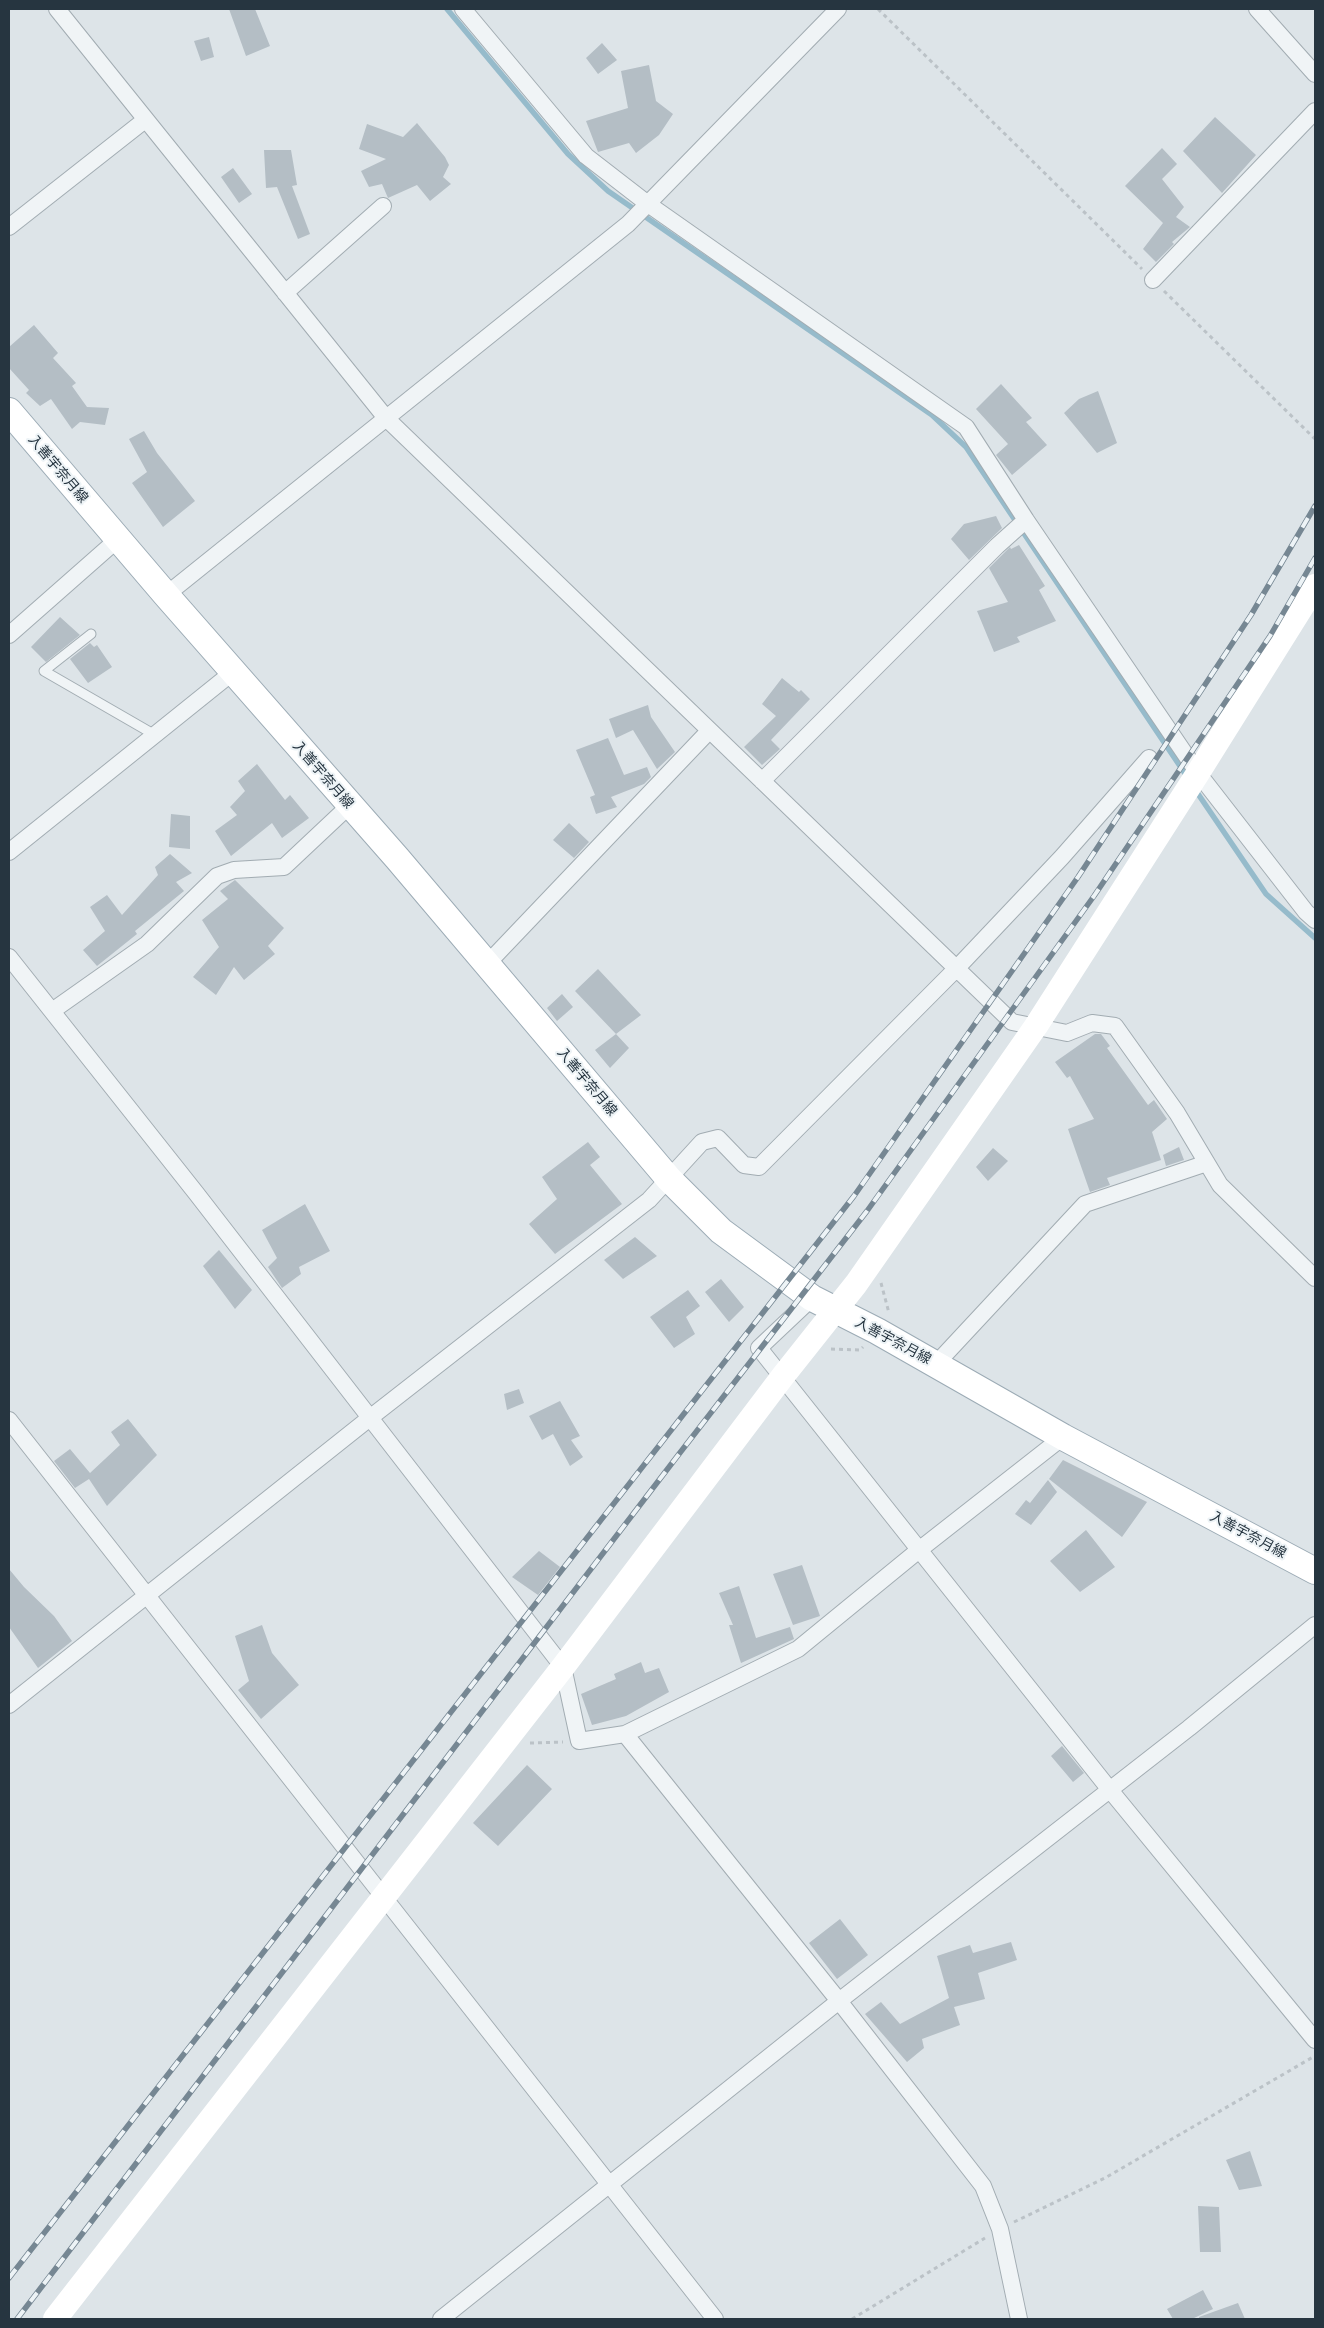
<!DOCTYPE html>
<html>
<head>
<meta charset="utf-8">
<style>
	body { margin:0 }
	#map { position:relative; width:1324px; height:2328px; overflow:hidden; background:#dde4e8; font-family:"Work Sans",sans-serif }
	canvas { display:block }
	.frame { position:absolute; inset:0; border:10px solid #263540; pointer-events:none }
</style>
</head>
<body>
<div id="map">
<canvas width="1324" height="2328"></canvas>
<div class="frame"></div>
</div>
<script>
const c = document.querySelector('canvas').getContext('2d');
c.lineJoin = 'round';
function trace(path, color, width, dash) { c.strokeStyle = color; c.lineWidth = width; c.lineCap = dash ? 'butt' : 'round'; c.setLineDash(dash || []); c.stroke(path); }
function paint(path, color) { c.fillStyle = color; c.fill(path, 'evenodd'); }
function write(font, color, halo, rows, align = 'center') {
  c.font = font + ' "Work Sans","Noto Sans JP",sans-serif'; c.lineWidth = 4; c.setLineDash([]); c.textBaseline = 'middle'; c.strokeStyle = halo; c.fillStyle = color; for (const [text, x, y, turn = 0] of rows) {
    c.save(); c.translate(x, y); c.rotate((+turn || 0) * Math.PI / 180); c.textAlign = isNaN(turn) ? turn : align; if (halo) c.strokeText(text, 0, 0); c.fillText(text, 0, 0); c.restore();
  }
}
const stream = new Path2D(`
	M447 9 568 154 608 191 932 415 966 447 1188 778
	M1194 788 1266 894 1315 938`);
const building = new Path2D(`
	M229 9H255L270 46 246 56Z
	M209 37 214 57 201 61 194 41Z
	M602 43 617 60 598 74 586 58Z
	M649 65 656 101 673 114 659 135 636 153 629 143 598 152 586 121 628 108 621 71Z
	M1215 117 1256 155 1222 193 1183 151Z
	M417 123 445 157 449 165 443 177 451 184 430 201 417 185 388 198 382 184 369 187 361 171 386 159 359 149 367 124 403 137Z
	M1162 148 1177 164 1162 179 1184 207 1176 217 1190 227 1172 242 1174 244 1156 262 1143 249 1163 223 1125 186Z
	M264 150H291L297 185 292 186 310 234 298 239 277 187 266 188Z
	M233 168 252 194 239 203 221 177Z
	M34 325 58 353 53 358 76 383 72 386 87 407 109 408 105 425 80 422 72 429 51 399 40 406 26 393 29 390 9 368V347Z
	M1001 384 1032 418 1026 422 1047 445 1012 475 996 455 1008 444 976 409Z
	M1098 391 1117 443 1097 453 1064 413 1079 399Z
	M144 431 157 453 195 501 163 527 132 483 147 472 129 439Z
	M996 516 1002 528 969 560 951 539 964 524Z
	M1019 545 1045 586 1039 590 1056 621 1017 637 1020 642 994 652 977 611 1008 602 989 568 1010 547 1011 549Z
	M60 617 80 635 46 662 31 647Z
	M90 643 94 647 97 645 112 667 88 683 70 659Z
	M782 678 799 692 801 690 810 699 771 740 780 749 762 765 744 747 776 716 762 704Z
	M648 705 651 717 675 752 657 769 633 730 616 738 609 719Z
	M608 738 624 775 647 767 651 777 644 784 611 797 617 807 596 814 590 797 595 795 576 750Z
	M257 764 285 800 290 795 309 818 282 838 272 823 231 856 215 831 237 815 230 807 245 791 238 781Z
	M171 814 190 816V849L169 847Z
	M569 823 589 842 574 858 553 840Z
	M170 854 192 873 176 882 184 891 135 931 137 934 97 966 83 950 105 931 90 907 107 895 122 915 158 875 155 867Z
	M235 880 284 928 268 946 275 954 244 980 234 967 216 995 193 977 219 947 202 920 228 899 220 891Z
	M598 969 641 1015 616 1034 575 991Z
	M562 994 573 1007 557 1021 547 1008Z
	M616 1034 629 1048 610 1068 595 1050Z
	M1095 1034H1101L1110 1046 1107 1048 1148 1105 1154 1100 1167 1119 1152 1132 1161 1160 1107 1178 1110 1185 1090 1192 1068 1129 1094 1119 1070 1076 1067 1078 1055 1062Z
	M588 1142 600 1157 590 1165 622 1204 555 1254 529 1224 557 1199 542 1177Z
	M1179 1147 1184 1160 1166 1166 1163 1155Z
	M993 1148 1008 1161 988 1181 976 1167Z
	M305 1204 330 1251 299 1267 301 1274 282 1288 268 1267 277 1258 262 1230Z
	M635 1237 657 1256 623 1279 604 1260Z
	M219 1250 252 1290 235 1309 203 1266Z
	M721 1279 744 1307 729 1322 705 1292Z
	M688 1290 700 1306 686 1317 695 1334 674 1348 650 1317Z
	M519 1389 524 1403 507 1410 504 1394Z
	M560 1401 580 1436 571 1440 583 1457 570 1466 553 1434 542 1440 529 1416Z
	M128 1419 157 1455 107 1506 89 1479 75 1488 54 1461 70 1449 90 1473 120 1445 111 1432Z
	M1063 1460 1147 1502 1122 1537 1049 1479Z
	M1048 1480 1057 1492 1031 1525 1015 1514 1026 1500 1030 1503Z
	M1086 1530 1115 1567 1080 1592 1050 1561Z
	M539 1551 560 1567 538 1595 512 1577Z
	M802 1565 820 1616 793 1625 773 1574Z
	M9 1569 24 1587 54 1616 72 1641 38 1668 9 1627Z
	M739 1586 756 1638 790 1627 794 1639 741 1663 729 1625H733L719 1593Z
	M262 1625 272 1653 299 1685 261 1719 238 1690 249 1681 235 1636Z
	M641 1662 645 1673 659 1668 669 1692 626 1716 592 1725 581 1694 616 1679 614 1674Z
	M1062 1746 1084 1773 1073 1782 1051 1756Z
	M527 1765 552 1789 498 1846 473 1823Z
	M840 1919 868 1955 837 1979 809 1943Z
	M1011 1942 1017 1960 978 1973 985 1999 954 2007 960 2025 922 2039 924 2048 907 2062 865 2014 881 2002 900 2024 949 1998 937 1956 970 1945 973 1953Z
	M1250 2151 1262 2186 1239 2190 1226 2160Z
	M1198 2206 1219 2207 1221 2252H1200Z
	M1203 2290 1213 2309 1192 2319H1173L1167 2309Z
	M1238 2303 1245 2319H1199V2317Z`);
const path = new Path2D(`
	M878 9 1142 269
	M1164 291 1315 439
	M881 1283 889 1313
	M831 1349 860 1350 863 1347
	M530 1743 563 1742
	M1014 2222 1105 2178 1313 2057
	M852 2319 985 2238`);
const lane = new Path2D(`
	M91 634 44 671 155 735`);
const street = new Path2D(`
	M57 9 386 418 1012 1022 1067 1033 1092 1023 1115 1026 1177 1113 1220 1185 1315 1278
	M463 9 586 156 648 204 966 427 1026 520 1198 773 1306 912 1315 920
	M1257 9 1315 74
	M9 227 145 120
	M1153 280 1315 111
	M285 293 383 206
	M166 595 628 224 838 9
	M9 635 118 539
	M762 781 997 546 1026 520
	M9 852 233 672
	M9 957 196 1193 563 1667 579 1741 625 1734 839 2001 983 2186 1000 2229 1019 2319
	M487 964 709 731
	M52 1011 147 944 217 876 234 870 284 867 350 805
	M812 1298 759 1348 1110 1790 1315 2040
	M936 1364 1085 1204 1207 1163
	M9 1420 715 2319
	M9 1705 371 1417 649 1200 702 1142 718 1138 744 1165 759 1167 956 969 1062 857 1149 758
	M625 1734 798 1649 919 1550 1063 1437
	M441 2319 839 2001 1189 1728 1315 1625`);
const secondary = new Path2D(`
	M55 2319 563 1667 783 1376 856 1284 1036 1026 1198 773 1315 586`);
const primary = new Path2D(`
	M9 411 166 595 397 858 669 1179 721 1231 812 1298 877 1331 1063 1437 1315 1571`);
const rail = new Path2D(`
	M9 2278 854 1196 1078 877 1251 615 1315 506
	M17 2319 679 1454 867 1211 1094 896 1270 636 1315 558`);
const streetNames = [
	["入善宇奈月線",58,469,50],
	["入善宇奈月線",323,775,49],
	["入善宇奈月線",587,1082,50],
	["入善宇奈月線",893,1341,28],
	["入善宇奈月線",1248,1535,28]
];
trace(stream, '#96bbcb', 5.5);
paint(building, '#b4bec5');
trace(lane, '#a2acb2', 11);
trace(street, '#a2acb2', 18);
trace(primary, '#9cabb5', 28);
trace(path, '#bbc2c7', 3, [4, 4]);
trace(lane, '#f0f4f6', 9);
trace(street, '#f0f4f6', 16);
trace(secondary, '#fff', 24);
trace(primary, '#fff', 26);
trace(rail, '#768793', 5.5);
trace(rail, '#edf3f6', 4, [11]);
write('14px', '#263540', '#edf3f6', streetNames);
</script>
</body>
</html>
